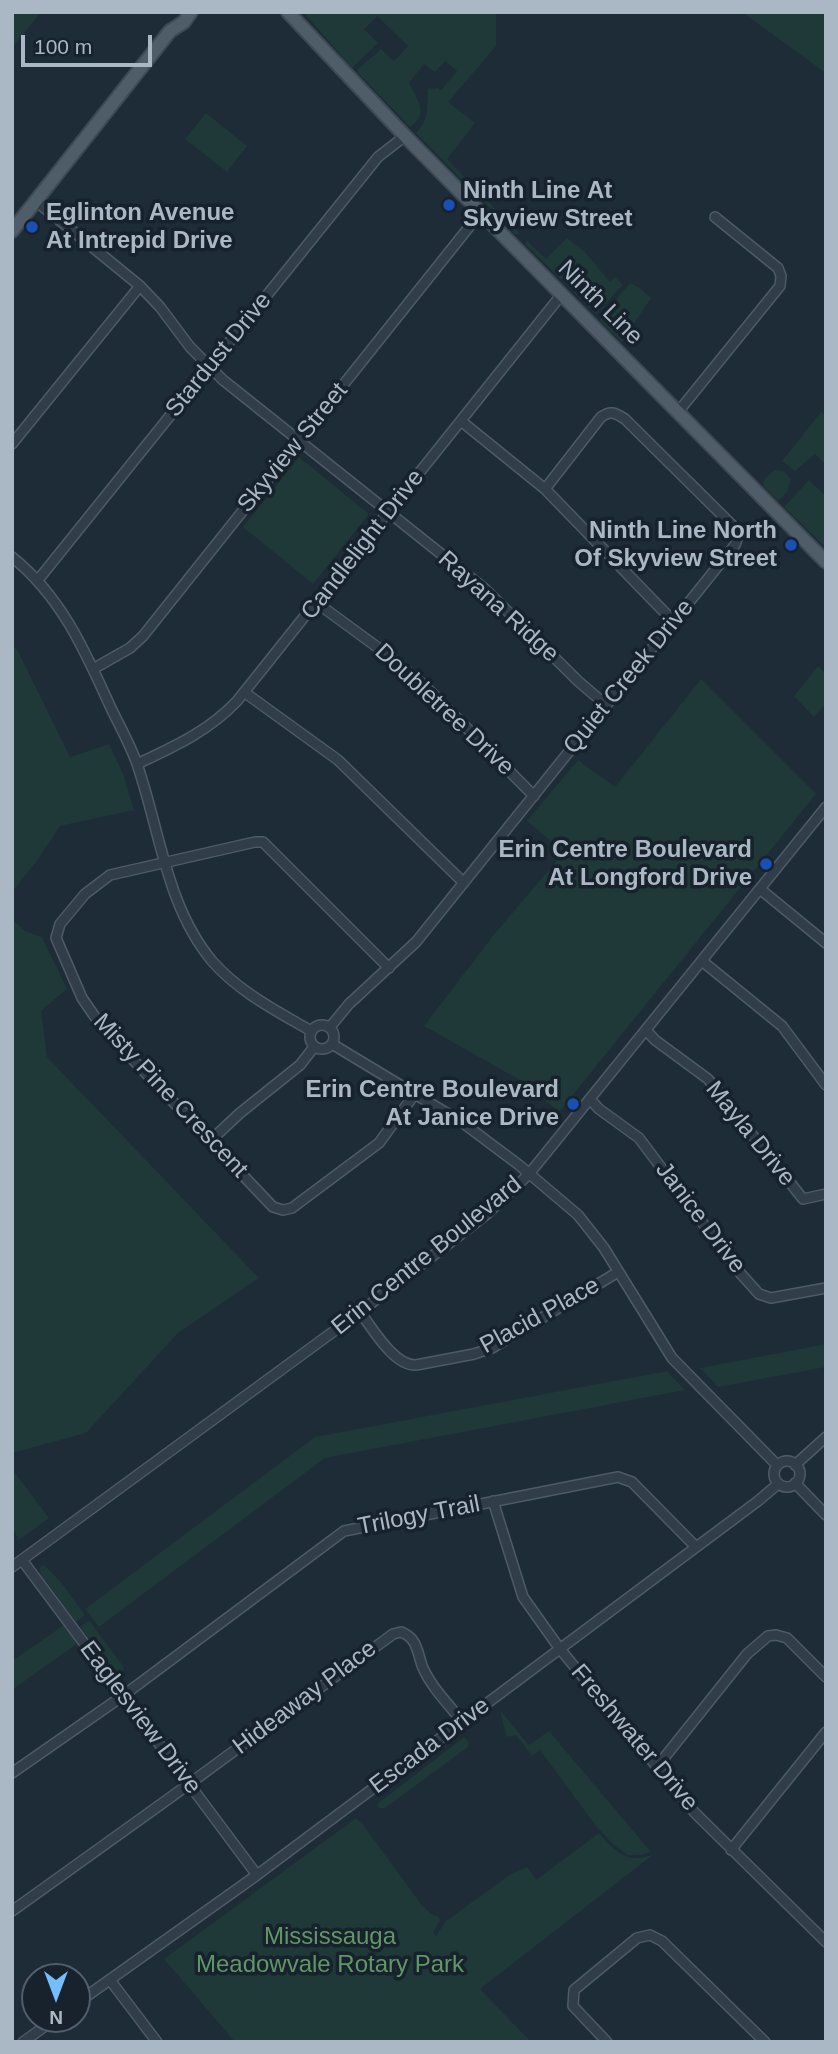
<!DOCTYPE html>
<html>
<head>
<meta charset="utf-8">
<style>
	body { margin:0 }
	#map { position:relative; width:838px; height:2054px; overflow:hidden; background:#1d2c37; font-family:Arial,sans-serif }
	canvas { display:block }
	.frame { position:absolute; inset:0; border:14px solid #aab8c5; pointer-events:none }
	.north { position:absolute; left:21px; top:1963px; width:70px; height:70px; box-sizing:border-box; background:#17222c; border:2px solid #525e69; border-radius:50%; rotate:180deg; font-size:19px; font-weight:700; line-height:28px; text-align:center; color:#aab8c5 }
	.north::after { content:''; display:block; margin:auto; width:24px; height:32px; background:#75bdff; clip-path:polygon(50% 0,100% 100%,50% 72%,0 100%) }
	.scale { position:absolute; left:21px; top:35px; width:131px; height:32px; box-sizing:border-box; border:4px solid #aab8c5; border-top:0; padding-left:9px; font-size:21px; line-height:24px; white-space:nowrap; color:#aab8c5; -webkit-text-stroke:5px #17222c; paint-order:stroke }
</style>
</head>
<body>
<div id="map">
<canvas width="838" height="2054"></canvas>
<div class="frame"></div>
<div class="north">N</div>
<div class="scale">100 m</div>
</div>
<script>
const c = document.querySelector('canvas').getContext('2d');
c.lineJoin = 'round';
function paint(path, color) { c.fillStyle = color; c.fill(path, 'evenodd'); }
function trace(path, color, width, dash) { c.strokeStyle = color; c.lineWidth = width; c.lineCap = dash ? 'butt' : 'round'; c.setLineDash(dash || []); c.stroke(path); }
function write(font, color, halo, rows, align = 'center') {
  c.font = font + ' Arial,sans-serif'; c.lineWidth = 7; c.setLineDash([]); c.textBaseline = 'middle'; c.strokeStyle = halo; c.fillStyle = color; for (const [text, x, y, turn = 0] of rows) {
    c.save(); c.translate(x, y); c.rotate((+turn || 0) * Math.PI / 180); c.textAlign = isNaN(turn) ? turn : align; if (halo) c.strokeText(text, 0, 0); c.fillText(text, 0, 0); c.restore();
  }
}
const green = new Path2D(`
	M12 12H41L12 48Z
	M303 12H496V46L448 102 475 123 447 159 520 234H515L416 133C432 115 426 108 428 88L435 89 437 87 441 90 457 71 445 61 435 72 424 64 409 83C417 99 430 114 410 127L358 73V69L381 49 394 61 408 46 377 16 364 29 378 43 352 68Z
	M742 12H826V73L823 71Z
	M206 113 247 146 227 172 185 139Z
	M567 238 585 252 610 282 615 277 623 285 596 314 526 245V240L546 259Z
	M630 283 640 288 651 298 622 342 600 321 601 317Z
	M821 412 826 416V465L815 454 795 471 782 461Z
	M299 457 369 514 313 584 243 527Z
	M775 470 784 471 791 479 787 492 778 501 763 486 765 478Z
	M809 480 824 495 826 494V548L784 507Z
	M12 644 19 653 70 757 109 744 123 774 134 810 60 826 36 862 12 892Z
	M818 666 826 674V704L814 717 794 696Z
	M701 679 816 794 559 1112 525 1083 424 1026 492 937 564 852 527 821 578 760 615 787Z
	M12 919 25 931 42 937 67 989 41 1011 47 1057 259 1278 178 1333 86 1433 12 1453Z
	M826 1344V1367L718 1387 700 1368Z
	M667 1371 685 1390 325 1458 99 1627 85 1609 315 1437Z
	M12 1469 49 1518 19 1540 12 1527Z
	M44 1565 61 1582 85 1615 76 1622 41 1575 39 1568Z
	M89 1620 123 1666 124 1670 117 1675 80 1627Z
	M64 1625 78 1643 12 1690V1661Z
	M500 1710 529 1745 549 1731 651 1852 640 1855H628L614 1845 595 1825 540 1750 532 1756 516 1735 509 1737 506 1735Z
	M464 1737 469 1742 468 1747 385 1808H379L377 1804Z
	M356 1818 364 1826 421 1904 430 1913 439 1917 440 1921 433 1932 436 1936 446 1921 511 1874 527 1867 536 1880 599 1833C615 1852 628 1865 654 1854L480 1989 531 2042H235L164 1959Z`);
const minor = new Path2D(`
	M36 201 140 286 160 307 190 347 223 380 485 589 578 681 606 705
	M678 412 780 286 781 276 778 268 715 217
	M461 421 545 489 673 621
	M12 444 140 286
	M12 557C61 596 85 651 110 706 119 725 130 744 137 764 160 830 166 906 212 961 239 992 277 1011 311 1031
	M38 580 378 157 405 136
	M317 603 388 655 425 686 534 796
	M93 669 130 648 143 636 481 212
	M244 692 338 760 463 882
	M137 764C173 747 209 731 237 701L562 294
	M760 889 826 943
	M702 961 782 1026 826 1085
	M389 968 263 842H255L110 875 85 894 60 924 56 938 82 998 102 1027 273 1207 283 1210 292 1208 379 1143 414 1095
	M310 1037a12 12 0 1 1 24 0a12 12 0 1 1-24 0Z
	M330 1027 349 1004 416 942 735 545 738 536 734 527 625 419C615 413 611 410 601 417L545 489
	M646 1030 655 1040 708 1079 803 1199 826 1194
	M332 1044 463 1123 519 1165 578 1215 604 1248 672 1358 777 1465
	M590 1099 599 1109 639 1138 741 1274 759 1294 771 1298 826 1288
	M210 1141 240 1113 300 1065 314 1047
	M360 1312C373 1329 394 1366 416 1365L474 1354 492 1348 618 1272
	M774 1474a13 13 0 1 1 26 0a13 13 0 1 1-26 0Z
	M795 1465 826 1437
	M795 1483 826 1515
	M493 1501 523 1597 560 1649 695 1813 826 1942
	M22 1560 257 1875
	M12 1567 360 1312 487 1214 529 1174 826 807
	M656 1768 747 1654 768 1636 776 1635 787 1638 826 1677
	M12 1773 124 1695 344 1531 618 1477 632 1482 696 1547
	M731 1850 826 1732
	M12 1911 189 1784 393 1634 401 1632C418 1638 417 1653 423 1668 432 1688 449 1705 463 1722
	M110 1980 157 2042
	M77 2003 257 1875 758 1501 778 1484
	M23 2042 55 2019
	M607 2042 573 2006 574 1990 637 1938 650 1935 662 1941 765 2042`);
const major = new Path2D(`
	M288 12 405 136 826 562
	M12 231 170 31 184 22 191 12`);
const markers = [
	[449,205,7,"#1a4fb4"],
	[32,227,7,"#1a4fb4"],
	[791,545,7,"#1a4fb4"],
	[766,864,7,"#1a4fb4"],
	[573,1104,7,"#1a4fb4"]
];
const poiNames = [
	["Ninth Line At",463,191,"left"],
	["Skyview Street",463,219,"left"],
	["Eglinton Avenue",46,213,"left"],
	["At Intrepid Drive",46,241,"left"],
	["Ninth Line North",777,531],
	["Of Skyview Street",777,559],
	["Erin Centre Boulevard",752,850],
	["At Longford Drive",752,878],
	["Erin Centre Boulevard",559,1090],
	["At Janice Drive",559,1118]
];
const streetNames = [
	["Ninth Line",600,303,45],
	["Stardust Drive",219,355,-51],
	["Skyview Street",293,448,-51],
	["Candlelight Drive",363,545,-52],
	["Rayana Ridge",498,607,42],
	["Quiet Creek Drive",629,677,-51],
	["Doubletree Drive",444,710,43],
	["Misty Pine Crescent",170,1096,47],
	["Mayla Drive",750,1134,51],
	["Janice Drive",700,1218,53],
	["Erin Centre Boulevard",427,1256,-39],
	["Placid Place",540,1316,-29],
	["Trilogy Trail",419,1516,-11],
	["Hideaway Place",305,1698,-37],
	["Eaglesview Drive",140,1718,53],
	["Freshwater Drive",634,1738,50],
	["Escada Drive",430,1746,-37]
];
const parkNames = [
	["Mississauga",330,1937],
	["Meadowvale Rotary Park",330,1965]
];
paint(green, '#1f3838');
trace(minor, '#4e5b66', 12);
trace(major, '#3d4954', 16);
trace(minor, '#313d48', 9);
trace(major, '#4e5d68', 12);
for (const [x, y, r, color] of markers) { const dot = new Path2D(); dot.arc(x, y, r, 0, 2 * Math.PI); c.fillStyle = color; c.fill(dot); trace(dot, '#17222c', 2.5); }
write('bold 24px', '#aab8c5', '#17222c', poiNames, 'right');
write('24px', '#aab8c5', '#17222c', streetNames);
write('24px', '#619666', '#17222c', parkNames);
</script>
</body>
</html>
